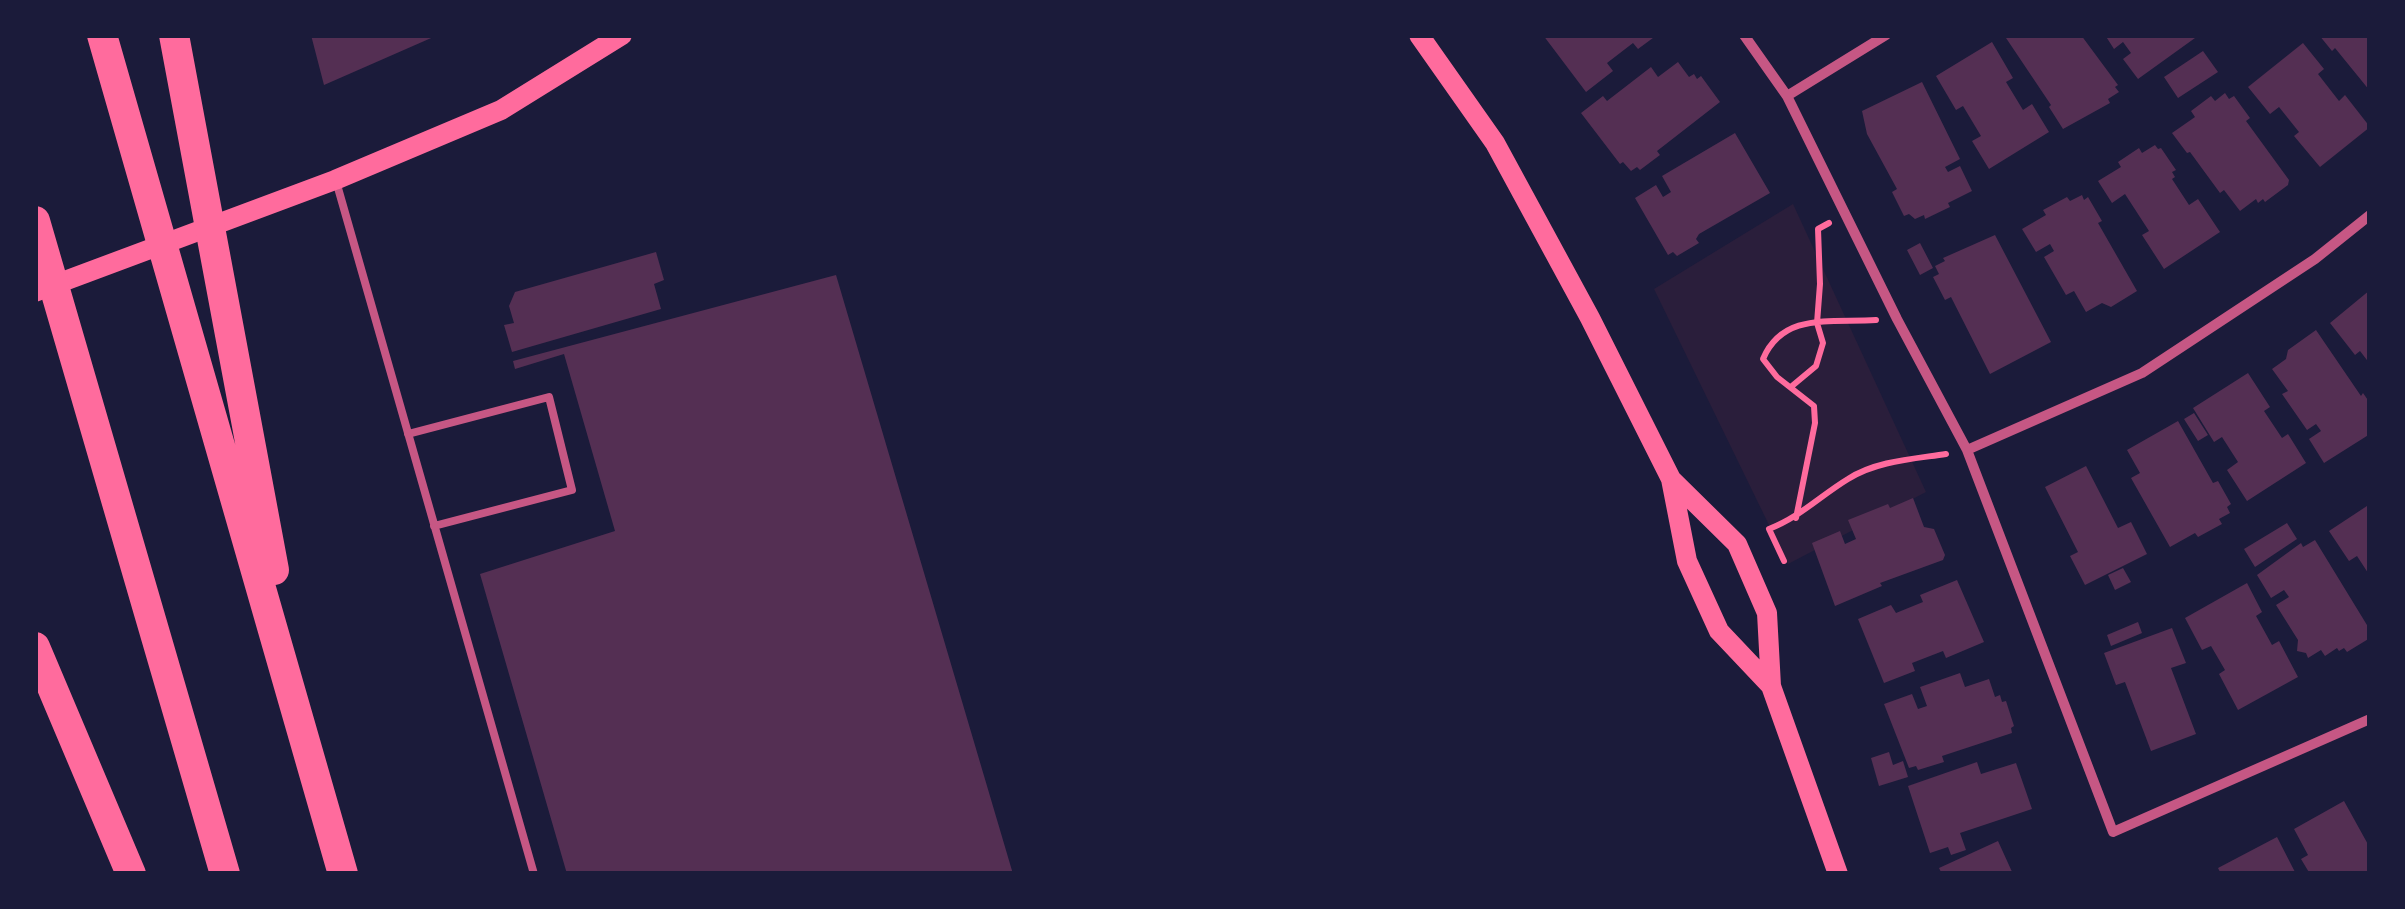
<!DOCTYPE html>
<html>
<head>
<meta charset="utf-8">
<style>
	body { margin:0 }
	#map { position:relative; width:2405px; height:909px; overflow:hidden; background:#1b1b3a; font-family:Figtree,sans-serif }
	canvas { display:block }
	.frame { position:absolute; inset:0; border:38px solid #1b1b3a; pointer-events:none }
</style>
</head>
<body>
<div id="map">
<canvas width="2405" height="909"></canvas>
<div class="frame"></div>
</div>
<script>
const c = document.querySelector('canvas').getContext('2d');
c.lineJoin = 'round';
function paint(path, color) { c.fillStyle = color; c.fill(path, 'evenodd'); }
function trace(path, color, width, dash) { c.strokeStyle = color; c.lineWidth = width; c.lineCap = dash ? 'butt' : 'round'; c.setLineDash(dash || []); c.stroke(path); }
const green = new Path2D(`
	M1793 204 1926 492 1788 564 1654 289Z`);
const building = new Path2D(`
	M311 35H438L324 85Z
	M1543 35H1657L1638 49 1633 43 1607 63 1613 71 1586 92Z
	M2004 35H2081L2118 85 2115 87 2119 92 2108 99 2110 103 2063 129 2049 107 2051 105Z
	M2105 35H2193L2195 38 2138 79 2123 59 2131 53 2123 42 2114 49Z
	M2319 35H2370V91L2335 48 2332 51Z
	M1992 42 2013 78 2006 82 2023 110 2032 104 2049 132 1989 169 1972 141 1981 136 1963 106 1956 110 1936 76Z
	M2303 43 2324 69 2318 74 2339 101 2345 95 2370 127 2320 167 2294 136 2299 132 2279 107 2270 114 2248 87Z
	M2203 51 2218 72 2178 98 2164 77Z
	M1678 62 1689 77 1694 74 1697 79 1701 76 1720 102 1657 151 1660 155 1640 170 1637 167 1631 171 1623 162 1620 164 1581 113 1603 96 1607 101 1651 67 1658 77Z
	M1922 82 1960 159 1945 167 1948 172 1960 166 1972 191 1948 203 1950 207 1925 219 1924 215 1915 219 1909 214 1904 216 1892 192 1897 189 1867 134 1862 111Z
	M2225 93 2229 99 2234 96 2250 118 2246 121 2289 180 2288 185 2265 202 2263 199 2258 203 2256 199 2240 211 2224 190 2220 193 2190 152 2187 153 2172 133 2195 117 2191 111 2211 96 2215 101Z
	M1735 133 1770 193 1699 234 1696 239 1699 243 1677 256 1673 252 1668 255 1635 198 1656 185 1663 197 1671 192 1662 176Z
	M2155 145 2158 149 2161 148 2176 170 2172 172 2175 177 2172 179 2189 205 2198 199 2220 232 2164 269 2142 235 2149 231 2125 194 2112 203 2098 181 2121 167 2118 162 2139 148 2142 153Z
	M2082 195 2084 200 2088 197 2102 221 2098 223 2137 291 2111 307 2102 303 2086 312 2074 291 2066 295 2044 257 2054 251 2050 244 2036 252 2022 229 2046 215 2043 210 2067 197 2070 201Z
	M1995 235 2051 342 1990 374 1951 297 1945 300 1933 277 1939 274 1935 266 1945 261 1943 258Z
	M1920 243 1933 268 1920 275 1907 250Z
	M656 252 664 280 654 284 661 309 512 352 504 325 514 323 509 306 515 292Z
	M836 275 1013 874H567L480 574 615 531 564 354 515 369 513 361Z
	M2370 290V364L2360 351 2355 355 2330 323Z
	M2316 330 2361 396 2363 393 2370 403V434L2324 463 2309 439 2321 431 2316 424 2307 430 2282 394 2288 391 2272 369 2286 359 2288 350Z
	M2248 373 2270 407 2264 411 2282 438 2288 434 2306 463 2247 501 2227 470 2238 462 2222 437 2214 442 2193 408Z
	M2194 413 2208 435 2198 441 2184 419Z
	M2178 421 2213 483 2218 481 2231 504 2227 507 2230 513 2219 519 2222 524 2198 537 2195 533 2170 547 2131 478 2140 473 2127 450Z
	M2086 466 2118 528 2131 522 2147 554 2085 585 2070 556 2078 552 2045 487Z
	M1913 498 1924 527 1934 529 1945 555 1943 560 1880 583 1882 586 1835 606 1812 543 1840 531 1845 544 1856 539 1848 520 1888 504 1890 508Z
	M2370 504V576L2357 556 2349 561 2329 531Z
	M2287 523 2297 539 2255 567 2244 549Z
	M2315 540 2370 630V638L2347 652 2344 648 2339 651 2337 648 2325 656 2321 650 2308 658 2306 653 2297 651 2298 640 2276 605 2289 597 2284 590 2271 598 2257 575 2301 543 2303 547Z
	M2123 568 2131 582 2115 590 2108 575Z
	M1957 580 1984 642 1946 658 1943 651 1912 663 1915 671 1884 683 1858 619 1891 605 1896 613 1923 602 1920 595Z
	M2247 583 2262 612 2256 616 2272 645 2279 641 2298 677 2238 710 2219 674 2225 670 2211 646 2202 650 2185 618Z
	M2138 622 2142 633 2111 646 2107 635Z
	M2172 628 2186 663 2171 668 2196 734 2151 751 2125 682 2116 685 2104 653Z
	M1960 673 1965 687 1989 679 1995 697 2000 695 2002 702 2006 701 2014 726 2011 728 2012 733 1942 756 1944 762 1918 770 1916 766 1909 768 1884 704 1912 694 1918 709 1927 706 1920 687Z
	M1889 752 1893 765 1903 761 1908 777 1879 786 1871 758Z
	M1977 762 1981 774 2016 763 2032 809 1960 833 1966 850 1951 855 1948 847 1930 853 1908 786Z
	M2344 801 2370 848V874H2310L2301 859 2308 855 2294 829Z
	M2277 837 2296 874H2221L2218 868Z
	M1998 841 2013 874H1942L1939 868Z`);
const path = new Path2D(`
	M1792 386 1816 366 1823 343 1817 323 1820 284 1818 229 1829 223
	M1796 518 1815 423 1814 406 1777 377 1763 359C1783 312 1831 323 1876 320
	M1784 561 1769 529C1800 517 1820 496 1848 479 1876 461 1913 459 1946 454`);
const service = new Path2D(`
	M336 181 534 874
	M408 434 549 397 572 490 434 526`);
const minor = new Path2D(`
	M1744 35 1787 96 1897 319 1967 450 2113 832 2370 719
	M1787 96 1886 35
	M1967 450 2142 373 2315 259 2370 215`);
const secondary = new Path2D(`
	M1419 35 1495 143 1590 318 1671 479 1687 561 1719 631 1771 686
	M35 292 335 180 501 110 622 35
	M1671 479 1737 544 1767 613 1771 686 1838 874`);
const motorway = new Path2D(`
	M102 35 343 874
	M174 35 274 570
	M35 221 225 874
	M35 647 131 874`);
paint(green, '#2a1e3b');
paint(building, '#542f53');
trace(path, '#ff6b9d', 6);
trace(service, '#c65784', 8);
trace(minor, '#c65784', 10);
trace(secondary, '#ff6b9d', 20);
trace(motorway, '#ff6b9d', 30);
</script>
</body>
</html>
